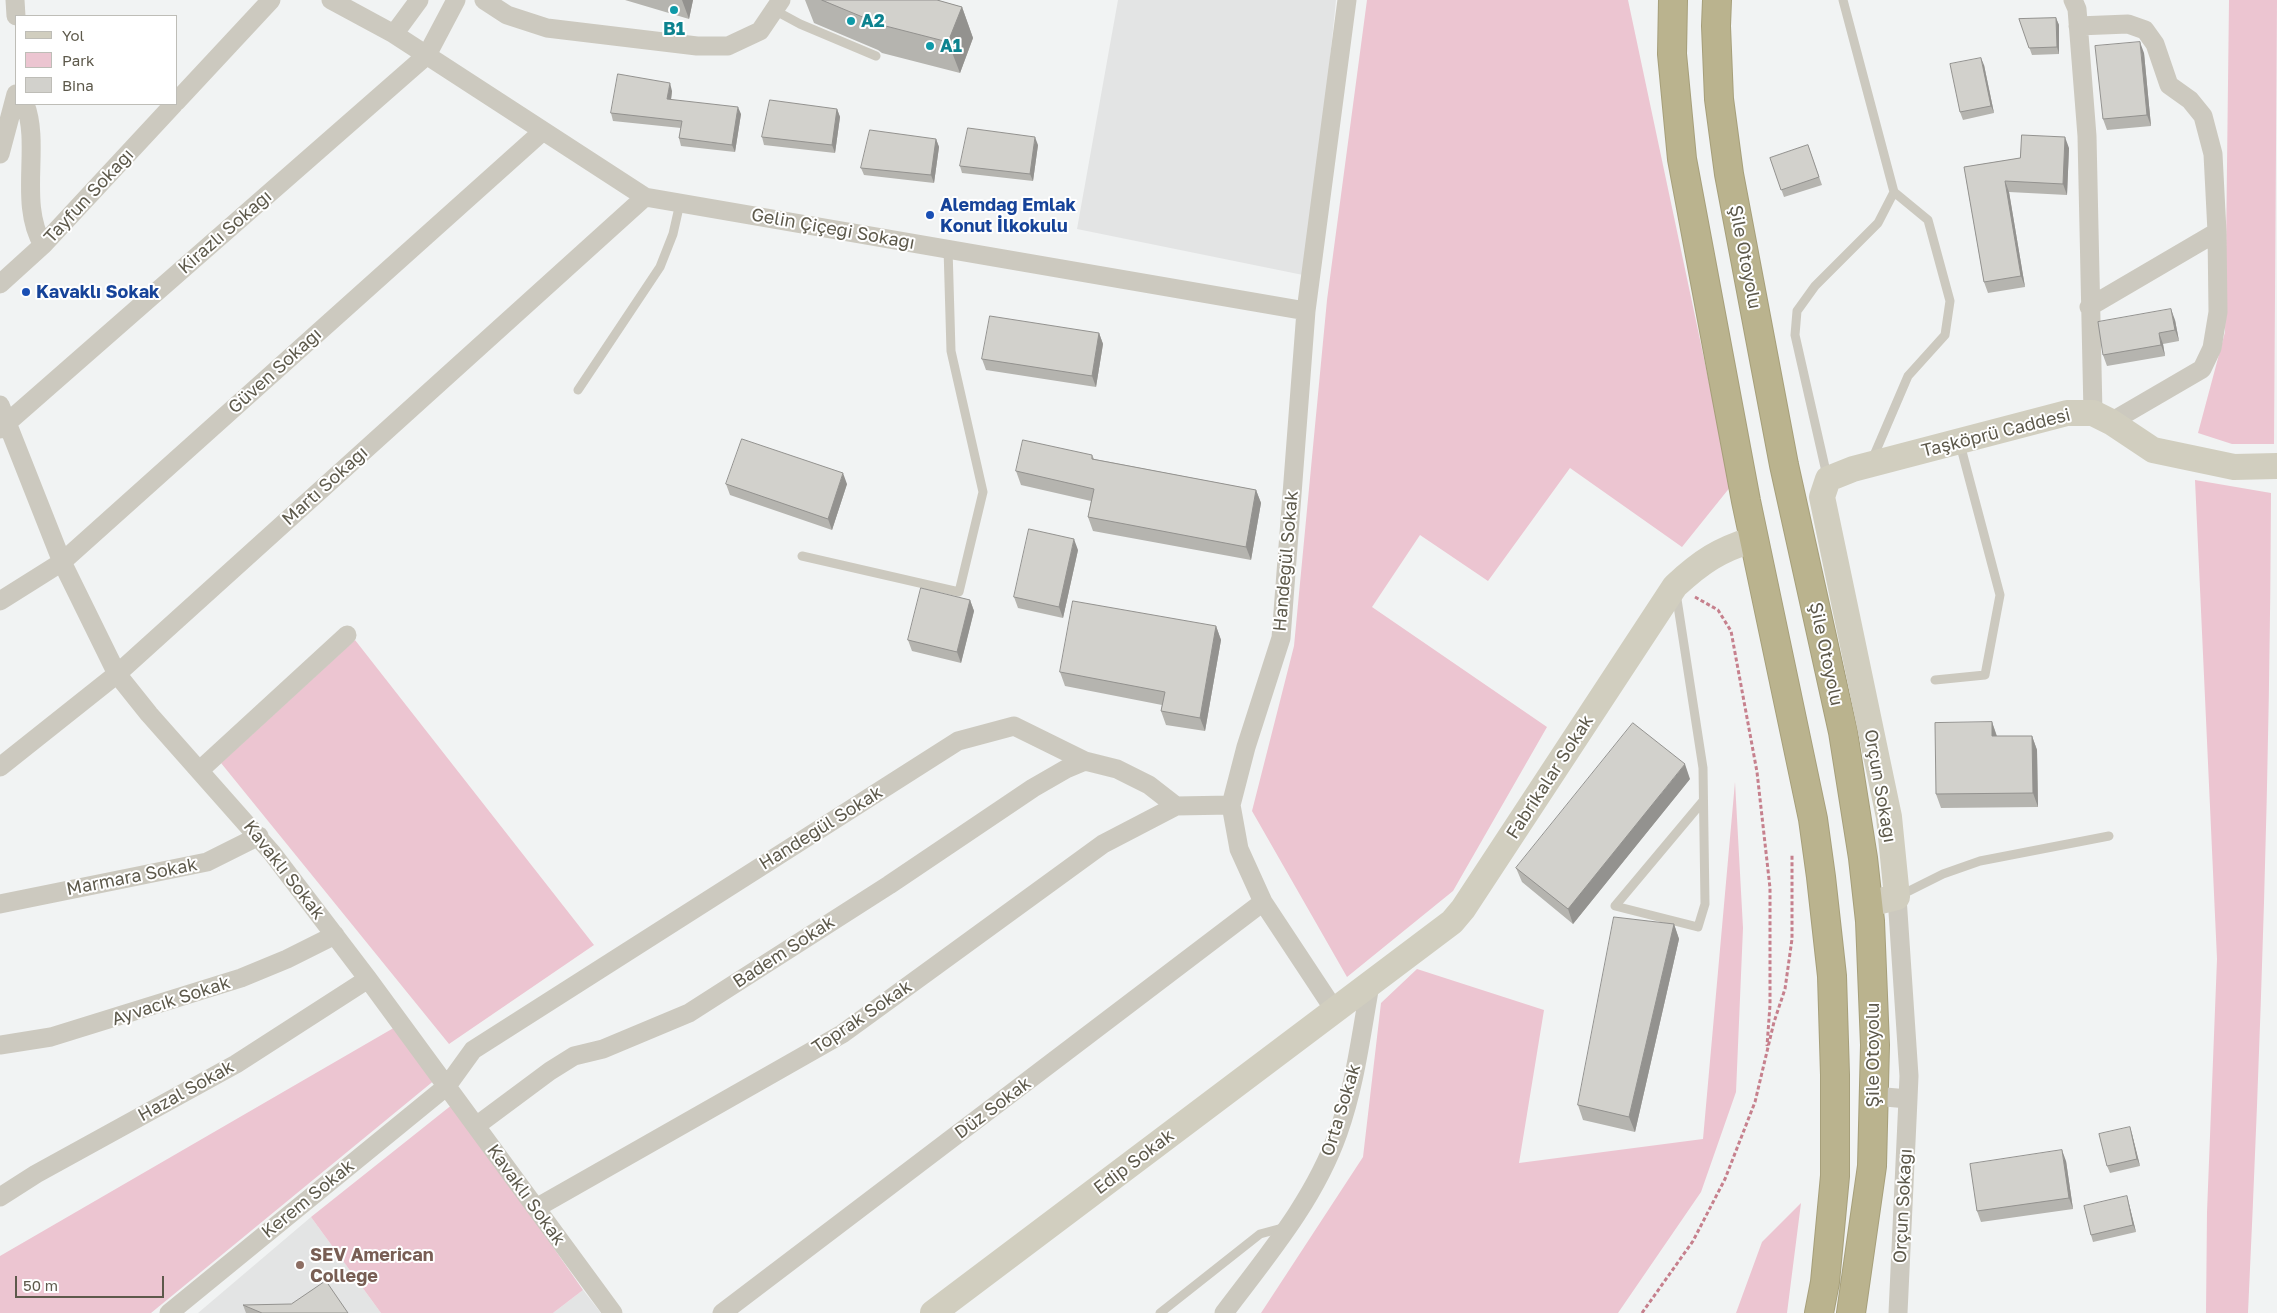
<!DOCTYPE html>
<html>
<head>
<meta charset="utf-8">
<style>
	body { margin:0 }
	#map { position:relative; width:2277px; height:1313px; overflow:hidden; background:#f1f3f3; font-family:"Golos Text",sans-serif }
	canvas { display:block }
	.legend { position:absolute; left:15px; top:15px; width:162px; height:90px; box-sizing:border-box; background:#fff; border:1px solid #bebdb7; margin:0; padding:6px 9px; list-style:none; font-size:15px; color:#5d594b }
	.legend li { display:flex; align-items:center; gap:10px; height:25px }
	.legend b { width:25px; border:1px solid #bebdb7 }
	.scale { position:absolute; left:15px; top:1276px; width:149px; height:22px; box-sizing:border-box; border:2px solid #5d594b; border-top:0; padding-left:6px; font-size:15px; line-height:18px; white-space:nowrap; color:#5d594b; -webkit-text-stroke:4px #fff; paint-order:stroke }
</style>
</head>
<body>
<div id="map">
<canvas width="2277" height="1313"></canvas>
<ul class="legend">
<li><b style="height:6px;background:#d1cebf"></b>Yol</li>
<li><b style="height:14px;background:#ecc5d1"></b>Park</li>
<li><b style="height:14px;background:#d2d1cc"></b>Bina</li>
</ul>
<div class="scale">50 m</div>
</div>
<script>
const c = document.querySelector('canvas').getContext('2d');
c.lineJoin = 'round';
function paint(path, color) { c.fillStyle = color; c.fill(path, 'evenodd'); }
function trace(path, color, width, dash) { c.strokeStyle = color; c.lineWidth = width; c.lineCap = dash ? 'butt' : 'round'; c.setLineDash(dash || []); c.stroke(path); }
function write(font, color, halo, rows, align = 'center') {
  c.font = font + ' "Golos Text",sans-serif'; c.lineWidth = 4; c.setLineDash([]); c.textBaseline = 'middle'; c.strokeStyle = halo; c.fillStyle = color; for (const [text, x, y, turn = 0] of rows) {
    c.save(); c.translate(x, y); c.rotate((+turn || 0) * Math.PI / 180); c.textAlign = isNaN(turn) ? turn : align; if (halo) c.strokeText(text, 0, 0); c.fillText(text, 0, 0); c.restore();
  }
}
const education = new Path2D(`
	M1118 0H1336L1308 276 1077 229Z
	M311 1217 381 1313H198Z
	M583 1290 601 1313H553Z`);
const green = new Path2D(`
	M1367 0H1628L1731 486 1682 547 1570 468 1488 581 1420 535 1372 607 1547 727 1453 891 1347 977 1252 811 1294 646 1327 300Z
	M2229 0H2277L2274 444H2232L2198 433 2225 332Z
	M2195 480 2271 493C2270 767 2261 1040 2248 1313H2206L2207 1212 2217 959Z
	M355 640 594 945 449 1044 221 763Z
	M1735 782 1743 928 1736 1092 1701 1192 1618 1313H1261L1363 1157 1381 1003 1417 969 1544 1010 1519 1163 1703 1139Z
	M397 1026 436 1079 151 1313H0V1256Z
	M453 1104 583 1290 553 1313H381L311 1217Z
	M1801 1203 1787 1313H1736L1762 1242Z`);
const path = new Path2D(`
	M1695 597 1718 610 1731 631 1757 772 1770 888V1005L1767 1046
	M1642 1313 1693 1241 1725 1179 1755 1102 1774 1022 1785 989 1792 939V854`);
const lane = new Path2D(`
	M776 11 800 24 876 56
	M578 390 660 267 673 234 680 203
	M1872 460 1908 376 1945 335 1950 301 1928 220 1894 192
	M1827 476 1795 335 1797 311 1815 286 1878 223 1894 192 1843 0
	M802 556 959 592 983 492 951 351 948 248
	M1676 593 1703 768 1705 904 1698 927 1615 906 1703 801
	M1935 680 1985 675 2000 595 1960 444
	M1899 896 1943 874 1980 861 2109 836
	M1160 1313 1260 1234 1286 1227`);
const street = new Path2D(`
	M15 0 16 16
	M331 0 394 34 645 197 1306 311
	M484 0 507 15 547 28 697 46H728L760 31 781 0
	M2073 0 2077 9 2087 136 2093 413
	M2078 26 2128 24 2145 30 2155 44 2169 85 2190 100 2203 116 2213 154 2217 232 2218 312 2212 348 2202 369 2111 422
	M394 34 419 0
	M176 102 271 0
	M25 104C41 146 18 203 43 245
	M0 154 16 94
	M0 284 43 245 174 104
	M2089 307 2217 232
	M0 405 62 562 117 674 149 714 272 853 368 979 613 1313
	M0 429 427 55 456 0
	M0 601 62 562 543 131
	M0 767 117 674 645 197
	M200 770 347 635
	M0 904 207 862 259 836
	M1335 1011 1263 902 1239 849 1231 805 1246 747 1281 638 1306 311 1347 0
	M0 1045 51 1037 241 978 287 959 335 935
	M1874 1096 1908 1099 1909 1076 1897 897
	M476 1126 550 1071 574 1056 603 1049 689 1013 889 885 1033 788 1066 769 1085 761
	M0 1197 36 1174 236 1064 368 979
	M536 1208 842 1034 1103 844 1176 806
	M169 1313 447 1086 473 1050 958 741 1014 726 1085 761 1117 769 1149 785 1176 806 1231 805
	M722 1313 1263 902
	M1224 1313C1266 1257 1314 1201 1338 1133 1355 1086 1361 1035 1370 985
	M1898 1313 1908 1099`);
const secondary = new Path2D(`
	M1868 904 1897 897 1889 817 1822 497 1828 479 1853 469 2067 413H2093L2111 422 2153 450 2234 467 2277 466
	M933 1313 1452 922 1463 909 1675 586C1702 561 1719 550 1754 539`);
const highway = new Path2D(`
	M1673 0 1672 54 1682 159 1746 501 1813 819 1821 877 1832 976 1835 1075V1176L1825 1282 1819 1313
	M1717 0 1716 26 1719 99 1729 174 1784 465 1843 732 1863 858 1870 921 1875 1045 1872 1166 1851 1313`);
const wall = new Path2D(`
	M625 0H693L689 19Z
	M805 0H937L962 7 973 38 960 73 882 53 878 50 814 23Z
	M2056 18 2059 25V54L2032 55 2019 19Z
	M2144 53 2151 126 2107 130 2103 119Z
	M1984 65 1994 113 1963 120 1960 112Z
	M672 91 671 100 741 114 735 152 681 146 679 138 681 128 613 121 611 113Z
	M837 109 840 117 835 153 764 145 762 137Z
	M936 139 939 147 934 183 864 175 861 168Z
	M1038 145 1033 181 962 173 960 166Z
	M1808 145 1822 185 1784 197 1770 158Z
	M2069 148 2067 195 2009 192 2025 287 1988 293 1984 282 1964 167 2020 158Z
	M2175 320 2179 341 2163 344 2165 356 2107 366 2103 355Z
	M1099 333 1103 344 1096 387 986 370 982 359Z
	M1092 455 1094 459 1256 490 1261 503 1251 560 1093 531 1088 517 1091 501 1021 485 1016 471Z
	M726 484H847L832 530 730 495Z
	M1078 550 1063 618 1018 608 1014 597Z
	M970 600 974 611 961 663 912 651 908 640Z
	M1216 626 1221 640 1205 731 1166 725 1161 711 1162 705 1065 686 1060 672Z
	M1992 722 1997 736H2032L2037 750 2038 807 1941 808 1936 794Z
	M1690 779 1573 924 1522 882 1516 868Z
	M1674 924 1679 939 1635 1132 1583 1120 1578 1105Z
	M2132 1134 2140 1166 2110 1173 2107 1166Z
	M2066 1161 2073 1209 1981 1222 1977 1211Z
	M2129 1204 2136 1232 2093 1242 2091 1235Z
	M243 1305 348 1313H246Z`);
const shadedWall = new Path2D(`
	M682 0H693L689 19Z
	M962 7 973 38 960 73 948 42Z
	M2056 18 2059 25V54L2057 47Z
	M2140 42 2144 53 2151 126 2147 115Z
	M1981 58 1984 65 1994 113 1991 106Z
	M670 83 672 91 670 107 667 99Z
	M738 107 741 114 735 152 732 145Z
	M837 109 840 117 835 153 832 145Z
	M1035 137 1038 145 1033 181 1030 174Z
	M2065 137 2069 148 2067 195 2063 184Z
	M936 139 939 147 934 183 931 175Z
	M2005 181 2009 192 2025 287 2021 276Z
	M2171 309 2175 320 2179 341 2175 330Z
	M1099 333 1103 344 1096 387 1092 376Z
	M2159 333 2163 344 2165 356 2161 345Z
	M843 473 847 484 832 530 828 519Z
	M1256 490 1261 503 1251 560 1246 547Z
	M1074 539 1078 550 1063 618 1059 607Z
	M970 600 974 611 961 663 957 652Z
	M1216 626 1221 640 1205 731 1200 718Z
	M1992 722 1997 737 1992 736Z
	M2032 736 2037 750 2038 807 2033 793Z
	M1685 764 1690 779 1573 924 1568 909Z
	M1674 924 1679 939 1635 1132 1629 1117Z
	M2130 1127 2132 1134 2140 1166 2137 1159Z
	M2062 1150 2066 1161 2073 1209 2069 1198Z
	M2127 1196 2136 1232 2133 1225Z`);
const building = new Path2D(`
	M822 0H937L962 7 948 42 870 22 867 19Z
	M2056 18 2057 47 2029 48 2019 19Z
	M2140 42 2147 115 2103 119 2095 46Z
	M1981 58 1991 106 1960 112 1950 64Z
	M618 74 670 83 667 99 738 107 732 145 679 138 682 121 611 113Z
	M770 100 837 109 832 145 762 137Z
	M968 128 1035 137 1030 174 960 166Z
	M870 130 936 139 931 175 861 168Z
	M2022 135 2065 137 2063 184 2005 181 2021 276 1984 282 1964 167 2020 158Z
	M1808 145 1819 177 1781 190 1770 158Z
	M2171 309 2175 330 2159 333 2161 345 2103 355 2098 322Z
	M990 316 1099 333 1092 376 982 359Z
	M742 439 843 473 828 519 726 484Z
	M1023 440 1092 455V459L1256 490 1246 547 1088 517 1094 489 1016 471Z
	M1029 529 1074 539 1059 607 1014 597Z
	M921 588 970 600 957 652 908 640Z
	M1073 601 1216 626 1200 718 1161 711 1165 692 1060 672Z
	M1992 722V736H2032L2033 793 1936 794 1935 723Z
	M1633 723 1685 764 1568 909 1516 868Z
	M1614 917 1674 924 1629 1117 1578 1105Z
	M2130 1127 2137 1159 2107 1166 2099 1134Z
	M2062 1150 2069 1198 1977 1211 1970 1164Z
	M2127 1196 2133 1225 2091 1235 2084 1206Z
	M326 1281 348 1313H262L243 1305 291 1304Z`);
const markers = [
	[674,10,5,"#0f9aa8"],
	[851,21,5,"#0f9aa8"],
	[930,46,5,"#0f9aa8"],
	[930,215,5,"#1a4fb4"],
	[26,292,5,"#1a4fb4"],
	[300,1265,5,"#8d6e63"]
];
const cultureNames = [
	["A2",861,21],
	["B1",674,29,"center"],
	["A1",940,46]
];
const streetNames = [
	["Tayfun Sokağı",89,196,-47],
	["Gelin Çiçeği Sokağı",833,229,10],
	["Kirazlı Sokağı",225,232,-41],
	["Şile Otoyolu",1745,257,79],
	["Güven Sokağı",275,371,-42],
	["Taşköprü Caddesi",1996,433,-14],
	["Martı Sokağı",325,486,-42],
	["Handegül Sokak",1286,561,-85],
	["Şile Otoyolu",1826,654,78],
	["Fabrikalar Sokak",1550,777,-57],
	["Orçun Sokağı",1880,786,80],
	["Handegül Sokak",821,828,-32],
	["Kavaklı Sokak",284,870,52],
	["Marmara Sokak",132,877,-11],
	["Badem Sokak",784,952,-33],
	["Ayvacık Sokak",171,1001,-18],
	["Toprak Sokak",862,1017,-34],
	["Şile Otoyolu",1873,1055,-90],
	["Hazal Sokak",186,1091,-29],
	["Düz Sokak",993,1108,-37],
	["Orta Sokak",1341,1110,-73],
	["Edip Sokak",1134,1162,-37],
	["Kavaklı Sokak",526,1195,54],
	["Kerem Sokak",308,1199,-39],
	["Orçun Sokağı",1903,1206,-87]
];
const transitNames = [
	["Alemdağ Emlak",940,205],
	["Konut İlkokulu",940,226],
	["Kavaklı Sokak",36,292]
];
const educationNames = [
	["SEV American",310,1255],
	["College",310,1276]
];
paint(education, '#e3e4e4');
paint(green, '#ecc5d1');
trace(highway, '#a69f7a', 30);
trace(path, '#c6808d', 3, [4, 2.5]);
trace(lane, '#ccc9bf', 9);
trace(street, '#ccc9bf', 19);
trace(secondary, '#d1cebf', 26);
trace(highway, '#bab38e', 28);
paint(wall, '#b5b4af');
paint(shadedWall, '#93928f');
paint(building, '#d2d1cc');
trace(building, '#93928f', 1);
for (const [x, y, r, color] of markers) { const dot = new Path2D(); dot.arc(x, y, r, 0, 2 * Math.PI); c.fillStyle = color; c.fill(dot); trace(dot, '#fff', 2); }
write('bold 18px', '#0d838f', '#fff', cultureNames, 'left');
write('18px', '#5d594b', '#fff', streetNames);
write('bold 18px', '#164399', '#fff', transitNames, 'left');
write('bold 18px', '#785e54', '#fff', educationNames, 'left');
</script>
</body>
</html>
